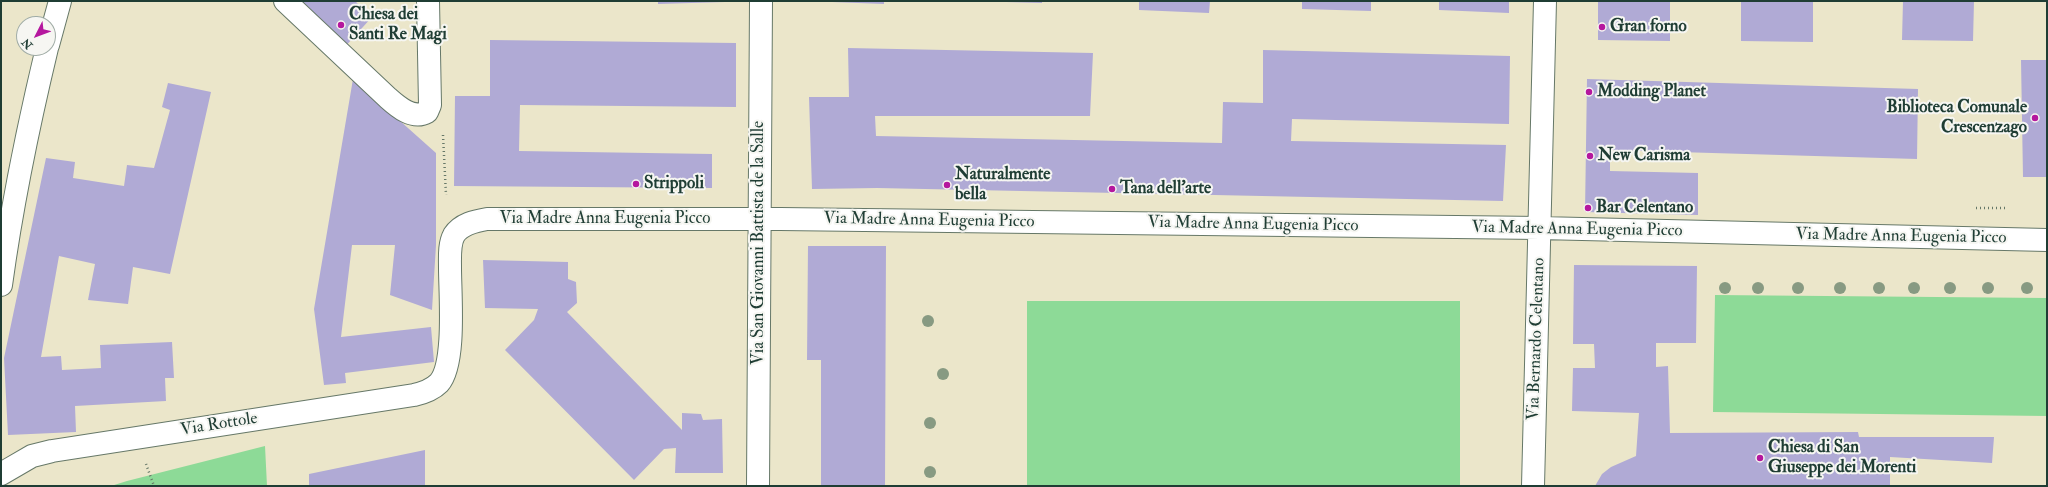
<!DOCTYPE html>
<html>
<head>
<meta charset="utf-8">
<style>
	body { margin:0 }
	#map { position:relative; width:2048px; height:487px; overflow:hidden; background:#ebe6ca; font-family:"IM FELL Double Pica",serif }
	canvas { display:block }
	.frame { position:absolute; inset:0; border:2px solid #1f3d34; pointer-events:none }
	.north { position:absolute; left:16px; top:16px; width:40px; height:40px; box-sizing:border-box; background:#f6f6f2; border:1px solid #a0aca6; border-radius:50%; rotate:228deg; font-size:11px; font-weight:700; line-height:16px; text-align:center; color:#1f3d34 }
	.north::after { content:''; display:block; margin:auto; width:14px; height:18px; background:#b5179e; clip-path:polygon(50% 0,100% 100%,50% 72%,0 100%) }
</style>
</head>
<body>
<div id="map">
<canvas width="2048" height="487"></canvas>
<div class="frame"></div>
<div class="north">N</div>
</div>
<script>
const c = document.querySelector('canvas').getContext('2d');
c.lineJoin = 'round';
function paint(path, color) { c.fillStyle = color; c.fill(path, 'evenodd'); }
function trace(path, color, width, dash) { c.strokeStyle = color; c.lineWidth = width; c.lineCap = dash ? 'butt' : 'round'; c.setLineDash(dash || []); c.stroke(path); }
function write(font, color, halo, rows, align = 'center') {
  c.font = font + ' "IM FELL Double Pica",serif'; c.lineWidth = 4; c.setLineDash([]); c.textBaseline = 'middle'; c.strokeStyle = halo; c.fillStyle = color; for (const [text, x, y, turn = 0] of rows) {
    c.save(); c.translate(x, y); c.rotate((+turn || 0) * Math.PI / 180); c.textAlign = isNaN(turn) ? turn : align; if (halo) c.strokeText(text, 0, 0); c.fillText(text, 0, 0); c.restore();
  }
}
const green = new Path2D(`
	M1715 295 2047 298V416L1713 412Z
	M1027 301H1460V486H1027Z
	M265 446 267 486H111L127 481Z`);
const building = new Path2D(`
	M291 1H355L372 17 343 49Z
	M658 1H724L725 2 658 4Z
	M832 1H884V4L832 2Z
	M1006 1H1042V3L1006 2Z
	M1139 1H1210L1209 13 1139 10Z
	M1302 1H1371V11L1302 9Z
	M1439 1H1509V13L1439 10Z
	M1598 1H1670V41L1598 40Z
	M1741 1H1813V42L1741 41Z
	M1903 1H1974L1973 41 1902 40Z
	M490 40 736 43V107L520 105 519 151 712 154V188L454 186 455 96H490Z
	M848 48 1093 53 1090 116H875L876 136 1222 143 1223 102 1263 103V50L1510 56 1509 124 1292 119 1291 141 1506 145 1503 201 877 188 812 189 809 97H849Z
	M2021 60H2047V177H2023Z
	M353 79 436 153V245L432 310 390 295 395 245H352L341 337 431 327 434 362 345 373 346 383 324 385 314 309Z
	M1587 79 1918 89 1917 159 1610 150V171L1698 173V215L1585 212Z
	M168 83 211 92 170 274 133 267 128 304 88 300 95 264 59 256 41 357 61 356 62 370 101 368 100 345 172 342 174 378H165L166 401 75 406 76 432 8 435 4 358 46 158 75 162 73 178 124 186 127 165 154 168 170 110 162 107Z
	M808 246H886L885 486H821V360H807Z
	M483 260 568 262V279L576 282 577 303 567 312 682 430V413L701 414 703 420 722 419 723 473H675L676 448 664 449 634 480 505 350 534 320 538 309 485 308Z
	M1574 265 1697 266 1696 343H1656V367L1668 366 1670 433 1858 432 1859 437H1994L1992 463 1890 457V486H1595L1602 474 1611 467 1636 456 1639 413 1572 411 1573 368H1595L1594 344H1573Z
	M425 450V486H309V474Z`);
const path = new Path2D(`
	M443 135 446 195
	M1976 208H2008
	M146 464 154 486`);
const minor = new Path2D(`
	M285 1 388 98C398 107 413 120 427 112L430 105 428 1
	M48 45 60 1
	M1 285C12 205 28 127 47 48
	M1 474 32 456 52 451 414 395C423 393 433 389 439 383 456 364 450 294 450 268 450 257 449 244 454 235 461 224 475 221 487 219H780L1540 228 2047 240
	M758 486 761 1
	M1533 486 1545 1`);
const trees = [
	[1725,288],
	[1758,288],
	[1798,288],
	[1840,288],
	[1879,288],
	[1914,288],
	[1950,288],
	[1988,288],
	[2027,288],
	[928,321],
	[943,374],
	[930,423],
	[930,472]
];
const markers = [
	[341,25,4,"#b5179e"],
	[1602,27,4,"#b5179e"],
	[1589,92,4,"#b5179e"],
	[2035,118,4,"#b5179e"],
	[1590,156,4,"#b5179e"],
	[636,184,4,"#b5179e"],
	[947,185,4,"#b5179e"],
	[1112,189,4,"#b5179e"],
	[1588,208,4,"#b5179e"],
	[1760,458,4,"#b5179e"]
];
const poiNames = [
	["Chiesa dei",349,15],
	["Santi Re Magi",349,35],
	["Gran forno",1610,27],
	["Modding Planet",1597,92],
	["Biblioteca Comunale",2027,108,"right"],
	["Crescenzago",2027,128,"right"],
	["New Carisma",1598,156],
	["Naturalmente",955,175],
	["bella",955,195],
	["Strippoli",644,184],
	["Tana dell'arte",1120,189],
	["Bar Celentano",1596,208],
	["Chiesa di San",1768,448],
	["Giuseppe dei Morenti",1768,468]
];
const streetNames = [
	["Via Madre Anna Eugenia Picco",605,219],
	["Via Madre Anna Eugenia Picco",929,221,1],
	["Via Madre Anna Eugenia Picco",1253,225,1],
	["Via Madre Anna Eugenia Picco",1577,230,1],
	["Via Madre Anna Eugenia Picco",1901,237,1],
	["Via San Giovanni Battista de la Salle",759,243,-90],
	["Via Bernardo Celentano",1537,339,-88],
	["Via Rottole",219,425,-9]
];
paint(green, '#8dda97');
paint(building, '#b0aad5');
trace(minor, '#667868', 24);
trace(path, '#667868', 2.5, [1, 3]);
trace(minor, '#fff', 22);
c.fillStyle = '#879a82';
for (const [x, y] of trees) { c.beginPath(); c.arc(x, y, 6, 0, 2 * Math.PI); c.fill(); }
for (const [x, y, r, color] of markers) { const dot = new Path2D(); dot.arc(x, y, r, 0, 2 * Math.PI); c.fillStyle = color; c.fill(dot); trace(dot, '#f6f6f2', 1.5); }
write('bold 17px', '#1f3d34', '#f6f6f2', poiNames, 'left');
write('17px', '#1f3d34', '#f6f6f2', streetNames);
</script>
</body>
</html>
